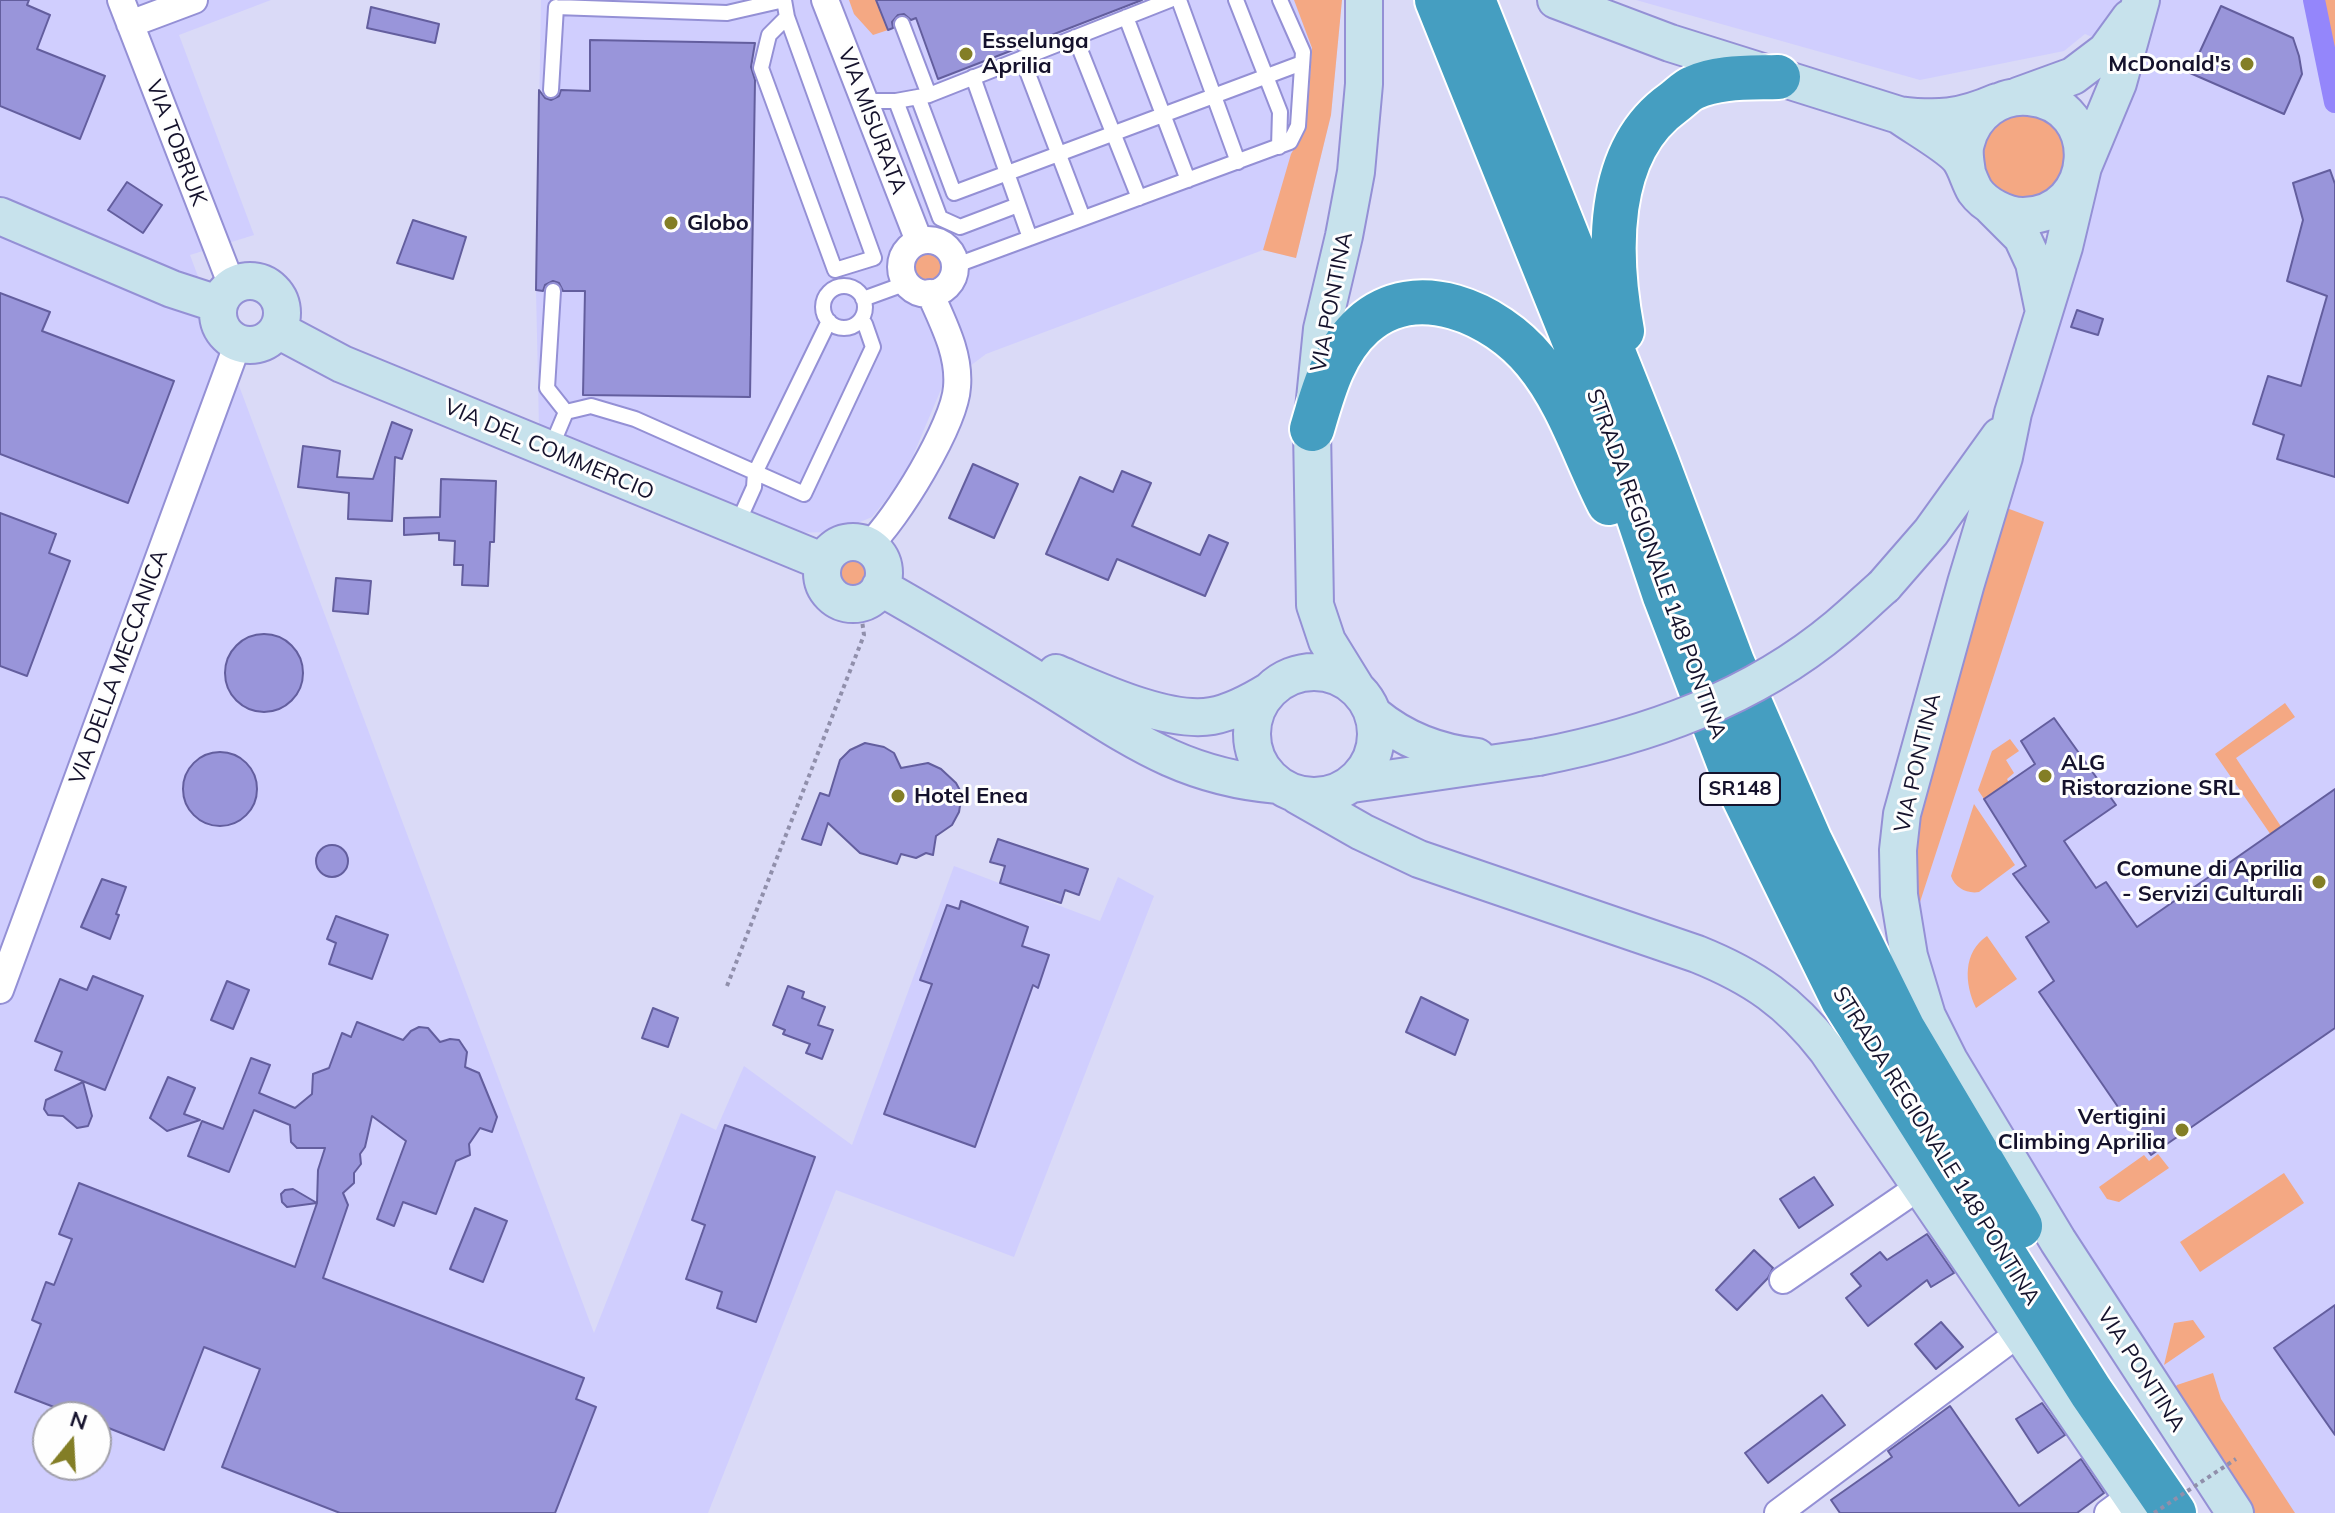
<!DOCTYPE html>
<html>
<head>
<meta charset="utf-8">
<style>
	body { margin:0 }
	#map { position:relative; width:2335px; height:1513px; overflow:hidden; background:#dadaf7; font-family:Mulish,sans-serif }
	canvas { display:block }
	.north { position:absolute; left:32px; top:1401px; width:80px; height:80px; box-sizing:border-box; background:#fefefe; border:2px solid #a1a0aa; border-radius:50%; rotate:18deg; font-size:22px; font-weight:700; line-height:32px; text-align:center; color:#15122c }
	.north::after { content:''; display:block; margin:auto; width:28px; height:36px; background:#837e26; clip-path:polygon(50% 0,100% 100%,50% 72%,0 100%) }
</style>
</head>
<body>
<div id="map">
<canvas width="2335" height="1513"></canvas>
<div class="north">N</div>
</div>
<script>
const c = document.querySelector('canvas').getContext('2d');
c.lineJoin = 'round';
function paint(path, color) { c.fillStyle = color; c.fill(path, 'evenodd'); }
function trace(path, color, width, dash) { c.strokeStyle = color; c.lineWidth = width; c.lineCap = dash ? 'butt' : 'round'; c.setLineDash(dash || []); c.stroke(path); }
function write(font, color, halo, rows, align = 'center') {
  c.font = font + ' Mulish,sans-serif'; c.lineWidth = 6; c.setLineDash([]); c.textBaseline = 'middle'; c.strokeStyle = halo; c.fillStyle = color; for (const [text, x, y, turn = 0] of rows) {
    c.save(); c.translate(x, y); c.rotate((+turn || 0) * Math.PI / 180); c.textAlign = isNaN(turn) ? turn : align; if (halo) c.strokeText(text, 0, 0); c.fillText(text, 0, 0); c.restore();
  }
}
const built = new Path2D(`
	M0 0H271L179 35 254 235 190 255 594 1333 681 1113 716 1130 744 1066 852 1145 954 866 1100 921 1118 877 1154 896 1014 1257 836 1190 708 1513H0ZM48 1417H96V1465H48Z
	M541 0H1342L1331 115 1296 258 1263 250 986 354 942 387 904 477 872 517 836 532 784 533 539 428 536 290Z
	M1636 0H2335V1513H2225L1926 1038 1905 884 1967 603 2137 56 2085 34 2064 51 1920 80Z`);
const green = new Path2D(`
	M849 0H876L888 30 873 35 854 14Z
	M1294 0H1342L1331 115 1296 258 1263 250 1291 154 1301 137 1309 92 1312 48Z
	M2322 0H2335V74Z
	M2019 105 2069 132 2065 186 2013 205 1976 171 1983 125Z
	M911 267a17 17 0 1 1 34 0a17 17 0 1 1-34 0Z
	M2004 507 2044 522 1919 905H1915L1912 807Z
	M841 572a13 13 0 1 1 26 0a13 13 0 1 1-26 0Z
	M2285 703 2295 717 2236 758 2282 828 2271 835 2215 754Z
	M2010 739 2019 751 2006 760 2014 773 2007 779 2009 783 1984 799 1978 790 1992 751Z
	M1974 804 2015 865 1979 892C1967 894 1955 888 1951 876Z
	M1987 936 2017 979 1976 1008C1964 983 1963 952 1987 936Z
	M2158 1154 2169 1168 2119 1202 2107 1199 2099 1187 2144 1155 2149 1161Z
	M2284 1173 2304 1203 2200 1272 2180 1242Z
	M2193 1320 2205 1337 2164 1365 2174 1323Z
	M2213 1373 2221 1399 2295 1513H2252L2173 1390 2177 1385Z`);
const canal = new Path2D(`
	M2314 0 2335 102`);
const building = new Path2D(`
	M0 0H29L27 5 50 15 37 49 105 76 80 139 0 106Z
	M876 0H1142L938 79 916 18 911 20 904 14 898 15 892 22 893 28 888 30Z
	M2221 6 2293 38 2299 56 2302 74 2284 114 2190 73Z
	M371 7 439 24 435 43 367 28Z
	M590 40 755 43 751 67 755 80 750 397 583 395 585 291H563L559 283 553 281 545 285 543 291 536 290 539 90 545 98 551 100 559 96 561 90 590 91Z
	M2330 170 2335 184V477L2277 459 2284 435 2253 424 2268 376 2301 386 2327 296 2287 281 2303 220 2293 183Z
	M127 182 162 205 143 233 108 210Z
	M413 220 466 237 453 279 397 263Z
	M0 293 50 312 42 331 174 381 128 503 0 454Z
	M2077 310 2103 319 2098 335 2071 327Z
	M392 422 412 430 402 459 395 457 392 521 348 519 349 493 298 487 303 446 340 451 337 477 373 479Z
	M973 464 1018 484 994 538 949 518Z
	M1122 471 1151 483 1132 526 1200 555 1209 535 1228 543 1205 596 1117 559 1108 580 1046 554 1080 477 1113 492Z
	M441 479 496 481 494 542H490L488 586 462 585 463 565H454L455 541 439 540V533L404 535V518L440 517Z
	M0 513 56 534 49 553 70 561 27 676 0 666Z
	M336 578 371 581 368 614 333 611Z
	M225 673a39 39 0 1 1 78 0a39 39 0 1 1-78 0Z
	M2054 718 2116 805 2064 841 2096 888 2106 882 2137 927 2335 789V1028L2151 1155 2039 992 2054 981 2026 937 2049 922 2013 874 2026 866 1984 799 2035 764 2021 741Z
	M865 743 884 747 894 753 901 768 928 763 941 769 956 783 962 794 959 812 952 825 936 836 933 855 926 853 916 858 901 854 897 864 860 853 828 823 821 845 802 839 820 793 829 796 840 760 850 750Z
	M183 789a37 37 0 1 1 74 0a37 37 0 1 1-74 0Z
	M998 839 1088 869 1079 895 1065 890 1061 903 1000 883 1005 866 990 862Z
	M316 861a16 16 0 1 1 32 0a16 16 0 1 1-32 0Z
	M102 879 126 887 116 914 119 915 110 939 81 927Z
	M961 901 1028 927 1022 946 1049 955 1038 988 1033 985 975 1147 884 1114 932 984 920 980 947 905 959 909Z
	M336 916 388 935 372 979 329 964 336 943 327 939Z
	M93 976 143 996 105 1090 55 1070 62 1052 35 1041 60 979 87 990Z
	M227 981 249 990 233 1029 211 1020Z
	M788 986 804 992 802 998 825 1007 818 1025 833 1030 822 1059 806 1053 810 1044 783 1034 785 1030 773 1025Z
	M1421 997 1468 1020 1455 1055 1406 1032Z
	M653 1008 678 1018 668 1047 642 1038Z
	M357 1022 403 1040 411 1031 419 1027 428 1028 440 1042 450 1039 459 1040 467 1052 465 1067 479 1073 497 1117 492 1132 480 1128 469 1144 470 1155 456 1161 436 1214 403 1202 394 1226 377 1219 406 1141 372 1116 365 1147 360 1154 361 1164 354 1173V1183L343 1193 348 1205 323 1278 584 1378 576 1399 596 1407 555 1513H340L222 1467 260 1369 204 1347 164 1450 96 1423V1417H80L15 1392 41 1324 32 1320 46 1282 54 1285 72 1239 59 1234 79 1183 295 1267 317 1203 287 1207 282 1202 281 1194 285 1190 293 1189 317 1203 318 1170 325 1148H297L291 1142 290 1125 254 1110 229 1172 188 1156 202 1121 223 1129 251 1058 270 1065 259 1093 295 1108 312 1094 313 1074 329 1068 342 1033 351 1037Z
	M168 1077 195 1088 184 1114 200 1120 167 1131 150 1118Z
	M83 1082 92 1116 88 1126 77 1128 63 1116 48 1115 44 1109 46 1100Z
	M725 1125 815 1157 756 1322 717 1308 722 1292 686 1279 705 1225 692 1220Z
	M1814 1177 1833 1205 1799 1228 1780 1199Z
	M475 1208 507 1221 483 1282 450 1269Z
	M1927 1234 1954 1273 1931 1287 1927 1280 1868 1326 1846 1298 1861 1286 1851 1274 1880 1252 1887 1260Z
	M1754 1250 1773 1268 1768 1278 1737 1310 1716 1290Z
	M2335 1305V1435L2274 1348Z
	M1941 1322 1963 1347 1936 1369 1915 1344Z
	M1822 1395 1845 1425 1768 1483 1745 1453Z
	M2042 1403 2065 1435 2038 1453 2016 1419Z
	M1950 1406 2019 1506 2081 1459 2104 1493 2077 1513H1840L1831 1500 1892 1457 1888 1451Z`);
const path = new Path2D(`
	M727 986 864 635 860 606`);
const lane = new Path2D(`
	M784 0 787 17 874 258 835 270 761 68 769 35 787 17
	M1179 0 1238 162
	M1236 0 1280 112 1279 147
	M556 7 727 13 784 0
	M1126 17 1188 180
	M902 24 929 95
	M1075 37 1139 198
	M1022 58 1083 218
	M973 77 1030 238
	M551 90 556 7
	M918 97 954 193 1302 63
	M865 101H896L929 95 1170 0
	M896 101 940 218 960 227 1018 205
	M954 266 1290 142 1298 126 1303 52 1280 0
	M823 307a21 21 0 1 1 42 0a21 21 0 1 1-42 0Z
	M863 299 907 283
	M566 412 591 406 635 419 804 494 873 347 865 324 860 321
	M550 450 566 412 547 388 553 291
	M736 527 754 487 755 473 829 321`);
const street = new Path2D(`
	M121 0 232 286
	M825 0 919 241
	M130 24 194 0
	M901 267a27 27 0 1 1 54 0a27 27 0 1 1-54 0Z
	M868 546C896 521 955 424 957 387 960 354 943 323 930 293
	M0 990 238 343
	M1783 1280 1919 1187
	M1778 1513 2019 1333
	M2108 1513 2131 1496`);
const secondary = new Path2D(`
	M1556 0 1670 43 1899 115C1938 120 1960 118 1997 102
	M2141 0 2118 83 2083 167 2064 247 2013 413 2004 457 1966 583 1902 814 1898 850 1899 895 1909 956 1927 1016 1949 1060 2058 1241 2235 1513
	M2018 96 2073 76 2106 51 2130 18
	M1899 115C1914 126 1948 145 1959 158 1966 167 1969 181 1975 191 1985 205 2006 216 2023 216 2098 215 2105 104 2029 97 1999 94 1973 114 1966 143 1963 152 1966 164 1967 173
	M1992 207 2022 237 2034 263 2043 307
	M0 216 172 289 218 304
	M218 313a32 32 0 1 1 64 0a32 32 0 1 1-64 0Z
	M278 330 342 364 824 562
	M822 573a31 31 0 1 1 62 0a31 31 0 1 1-62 0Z
	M1884 586 1931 532 2000 436
	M880 587C935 618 988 650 1042 683 1125 734 1178 777 1278 785
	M1252 734a62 62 0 1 1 124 0a62 62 0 1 1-124 0Z
	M1056 673C1096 690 1168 724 1212 716 1233 712 1251 702 1269 691
	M1356 688 1327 641 1315 605 1312 429 1322 329 1344 236 1356 172 1364 84V0
	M1374 715C1403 739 1439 753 1477 757
	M1352 784 1538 757
	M1297 795 1362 832 1419 859 1697 954C1754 977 1790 1002 1827 1050L2143 1513`);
const highway = new Path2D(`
	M1437 0 1605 417 1665 596 1735 779 1769 849 1843 1000 2091 1392 2174 1513
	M1473 0 1656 460 1732 662 1810 841 1903 1029 2020 1226
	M1622 331C1608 256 1604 152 1673 103 1680 98 1686 91 1693 88 1718 76 1751 78 1778 77
	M1312 429C1323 392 1333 352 1363 325 1416 277 1496 313 1535 361 1569 402 1585 456 1609 503`);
const pathBridge = new Path2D(`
	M2154 1513 2236 1459`);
const secondaryBridge = new Path2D(`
	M1538 757C1647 736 1752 699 1838 627 1854 614 1869 599 1884 586`);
const markers = [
	[966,54,8,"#837e26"],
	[2247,64,8,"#837e26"],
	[671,223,8,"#837e26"],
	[2045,776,8,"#837e26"],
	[898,796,8,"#837e26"],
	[2319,882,8,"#837e26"],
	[2182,1130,8,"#837e26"]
];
const shields = [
	[1740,789,80]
];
const shieldNames = [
	["SR148",1740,789]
];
const poiNames = [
	["Esselunga",982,41],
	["Aprilia",982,66],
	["McDonald's",2231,64,"right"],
	["Globo",687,223],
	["ALG",2061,763],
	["Ristorazione SRL",2061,788],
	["Hotel Enea",914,796],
	["Comune di Aprilia",2303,869,"right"],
	["- Servizi Culturali",2303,894,"right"],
	["Vertigini",2166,1117,"right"],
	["Climbing Aprilia",2166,1142,"right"]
];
const streetNames = [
	["VIA MISURATA",872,121,69],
	["VIA TOBRUK",176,143,69],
	["VIA PONTINA",1332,302,-79],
	["VIA DEL COMMERCIO",549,450,23],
	["STRADA REGIONALE 148 PONTINA",1656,564,70],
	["VIA DELLA MECCANICA",119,667,-70],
	["VIA PONTINA",1918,763,-77],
	["STRADA REGIONALE 148 PONTINA",1936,1146,58],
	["VIA PONTINA",2141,1370,57]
];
paint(built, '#d0cefe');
paint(green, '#f4a883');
trace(canal, '#9486fb', 22);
paint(building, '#9995da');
trace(building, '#635e9e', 2);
trace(lane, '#9490d5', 18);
trace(street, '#9490d5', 30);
trace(secondary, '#9490d5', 40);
trace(highway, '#fff', 48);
trace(path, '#908fab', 4, [4, 4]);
trace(lane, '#fff', 14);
trace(street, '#fff', 26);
trace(secondary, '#c7e2ec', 36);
trace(highway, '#459ec1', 44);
trace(secondaryBridge, '#9490d5', 40, []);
trace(pathBridge, '#908fab', 4, [4, 4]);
trace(secondaryBridge, '#c7e2ec', 36);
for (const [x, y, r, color] of markers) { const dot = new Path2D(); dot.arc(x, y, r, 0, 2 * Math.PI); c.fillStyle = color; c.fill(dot); trace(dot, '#fefefe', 3); }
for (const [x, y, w] of shields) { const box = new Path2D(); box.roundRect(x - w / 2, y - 16, w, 32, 6); c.fillStyle = '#fefefe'; c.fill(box); trace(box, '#15122c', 2); }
write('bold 20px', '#15122c', null, shieldNames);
write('bold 22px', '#15122c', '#fefefe', poiNames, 'left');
write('22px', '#15122c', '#fefefe', streetNames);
</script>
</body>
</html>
